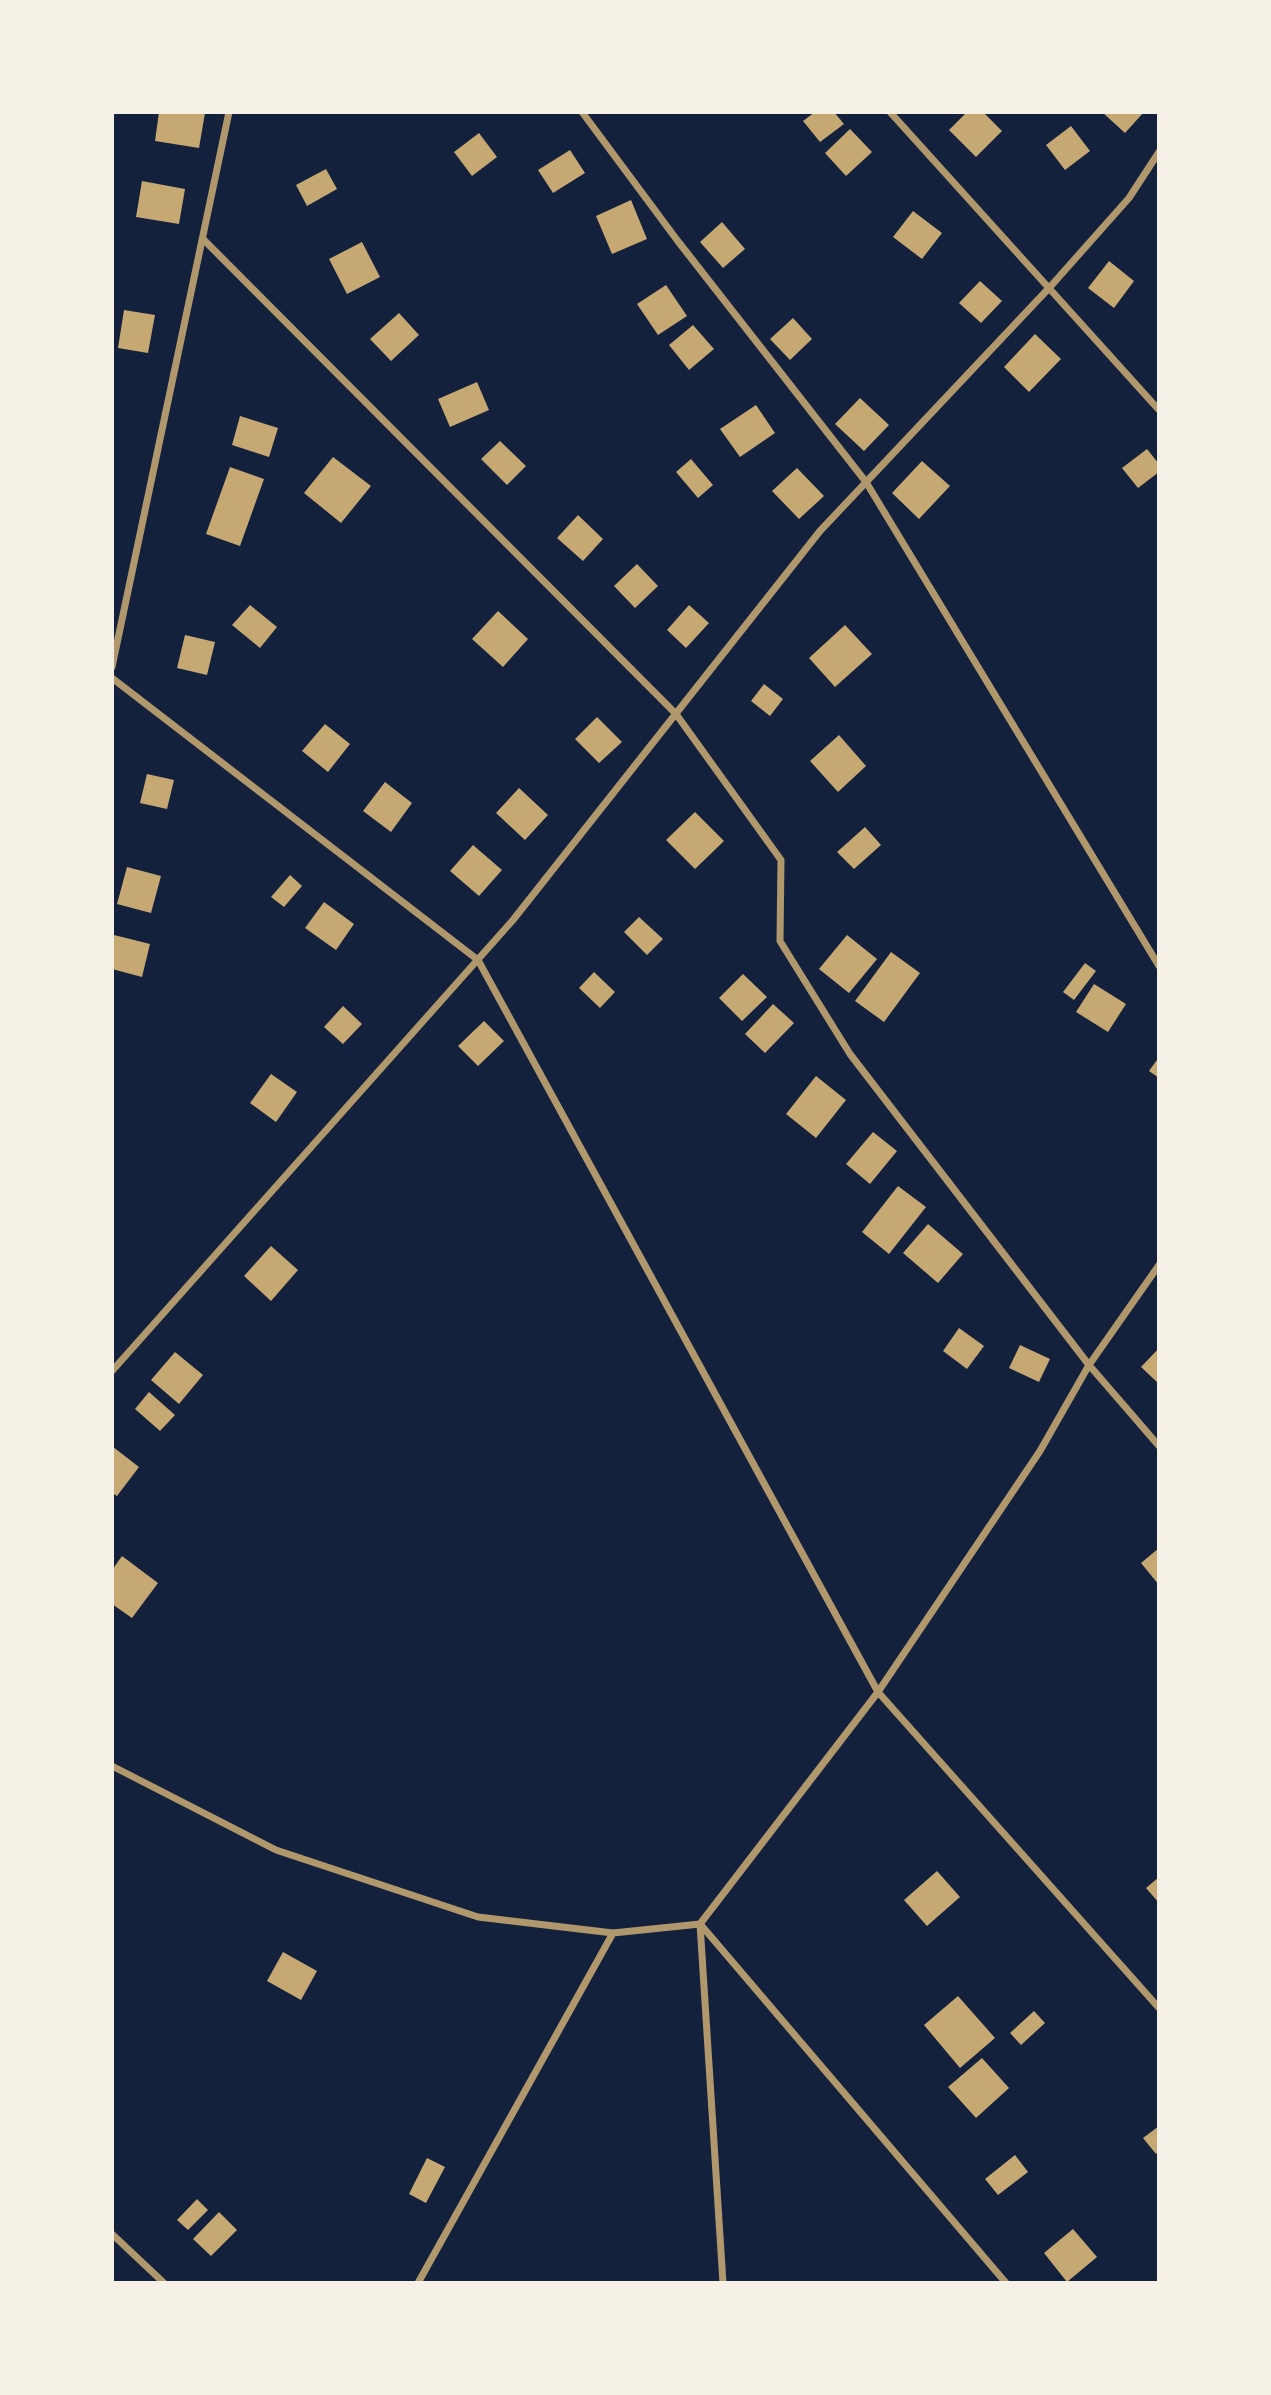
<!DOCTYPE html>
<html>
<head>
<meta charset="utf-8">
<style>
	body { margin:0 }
	#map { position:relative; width:1271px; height:2395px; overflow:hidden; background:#14213d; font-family:Roboto,sans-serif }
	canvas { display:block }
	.frame { position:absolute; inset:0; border:114px solid #f6f1e7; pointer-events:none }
</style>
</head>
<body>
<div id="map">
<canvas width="1271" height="2395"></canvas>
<div class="frame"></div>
</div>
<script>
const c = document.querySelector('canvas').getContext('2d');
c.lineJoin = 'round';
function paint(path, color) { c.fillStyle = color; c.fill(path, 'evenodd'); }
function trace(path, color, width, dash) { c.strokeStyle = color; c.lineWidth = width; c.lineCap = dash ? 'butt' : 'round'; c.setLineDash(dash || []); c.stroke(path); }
const building = new Path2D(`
	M159 112 205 113 199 148 155 141Z
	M815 112H834L844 124 820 142 803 121Z
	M967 112H983L1002 131 976 157 949 130Z
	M1102 112H1144L1125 133Z
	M1071 126 1090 151 1065 170 1046 145Z
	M850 129 872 152 846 176 825 153Z
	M479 133 497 157 472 176 454 152Z
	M570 150 585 173 553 193 538 170Z
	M326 169 337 189 307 206 296 185Z
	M142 181 185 189 179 224 136 217Z
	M631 200 647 239 612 254 596 216Z
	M913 211 942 233 922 259 893 237Z
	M722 222 745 249 723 268 700 242Z
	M362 242 380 277 347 294 329 259Z
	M1109 261 1134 281 1114 308 1088 288Z
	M980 281 1002 301 981 323 959 303Z
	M666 285 687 316 658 335 637 304Z
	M124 310 155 315 148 353 118 348Z
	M399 313 419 335 391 361 370 339Z
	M793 318 812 339 790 360 770 339Z
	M693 325 714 349 689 370 669 345Z
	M1035 334 1061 359 1029 392 1004 367Z
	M477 382 489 410 450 427 438 399Z
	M860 398 889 425 864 451 835 424Z
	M756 405 775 433 740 457 720 429Z
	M240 416 278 428 269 457 232 445Z
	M500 441 526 466 507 485 481 459Z
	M1147 449 1159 464V472L1138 488 1122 468Z
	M333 457 371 486 341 523 304 493Z
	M691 459 713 485 698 498 676 472Z
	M922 461 950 486 919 519 892 493Z
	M230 467 264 479 240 546 206 534Z
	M797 468 824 496 799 519 772 491Z
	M578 515 603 539 583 561 557 538Z
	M637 564 658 586 635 608 614 586Z
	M250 605 277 627 260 648 232 625Z
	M689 605 709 623 686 648 667 630Z
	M498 611 528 639 503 667 472 639Z
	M845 625 872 654 835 687 809 658Z
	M185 635 215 642 207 675 177 668Z
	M764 684 783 699 770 716 751 701Z
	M597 717 622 742 599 763 575 739Z
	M325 724 350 744 328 772 302 751Z
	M839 735 866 766 838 792 810 761Z
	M147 774 174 780 167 809 140 803Z
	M385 782 412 803 391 832 363 811Z
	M519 788 548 815 525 840 496 813Z
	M695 812 724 841 695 869 666 840Z
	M865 827 881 845 854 869 837 852Z
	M473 845 502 870 479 896 450 871Z
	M127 867 161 876 151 913 117 904Z
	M290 875 302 886 284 907 271 897Z
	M324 902 354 924 336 950 305 928Z
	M639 917 663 939 647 955 624 932Z
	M114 935 150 944 142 977 112 969Z
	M847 935 877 959 849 993 819 969Z
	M891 952 920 973 884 1022 855 1001Z
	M1085 963 1096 971 1074 1000 1063 992Z
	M594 972 615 992 600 1008 579 988Z
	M743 974 767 997 742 1021 719 998Z
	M1094 984 1126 1004 1108 1032 1076 1012Z
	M773 1004 794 1023 765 1053 745 1034Z
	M343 1006 362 1024 343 1044 324 1027Z
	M484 1021 504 1041 478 1066 458 1046Z
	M1159 1057V1078L1149 1071Z
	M271 1074 297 1092 276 1122 250 1103Z
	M816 1076 846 1100 816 1138 786 1114Z
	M873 1132 897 1151 870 1184 846 1164Z
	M898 1186 926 1207 889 1254 862 1232Z
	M928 1224 963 1254 938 1283 903 1253Z
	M271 1246 298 1270 271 1301 244 1276Z
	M959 1328 984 1346 967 1369 943 1351Z
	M1020 1345 1050 1359 1039 1382 1009 1368Z
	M1159 1348V1384L1141 1367Z
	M175 1352 203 1375 179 1404 151 1380Z
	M149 1392 175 1415 160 1431 135 1409Z
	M112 1446 139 1467 117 1496 112 1493Z
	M1159 1548V1585L1141 1563Z
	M122 1556 158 1583 132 1618 112 1604V1570Z
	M937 1871 960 1897 927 1926 904 1900Z
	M1159 1877V1903L1146 1888Z
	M283 1952 317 1971 301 2000 267 1981Z
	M958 1996 995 2038 960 2068 924 2025Z
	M1034 2011 1045 2023 1021 2045 1010 2033Z
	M982 2058 1009 2088 976 2118 948 2087Z
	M1159 2126V2151L1156 2154 1143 2138Z
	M1015 2155 1028 2172 998 2195 985 2179Z
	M427 2158 445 2167 426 2203 409 2194Z
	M197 2199 208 2210 188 2230 177 2220Z
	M219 2212 237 2230 211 2256 193 2239Z
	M1073 2229 1097 2257 1067 2282 1044 2253Z`);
const minor = new Path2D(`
	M582 112 677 240 866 482 1159 966
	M890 112 1159 410
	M203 239 676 714 781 860 780 941 850 1054 1089 1365 1159 1446
	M112 667 229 112
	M112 678 478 960 878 1692 1159 2008
	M112 1371 513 920 820 531 1050 287 1129 198 1159 152
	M112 1766 276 1850 478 1917 613 1933 700 1924
	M701 1925 1006 2283
	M112 2234 164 2283
	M418 2283 613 1933
	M723 2283 700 1924 878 1692 1040 1451 1089 1365 1159 1265`);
paint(building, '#c6a872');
trace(minor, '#b1986c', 7);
</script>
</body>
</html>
